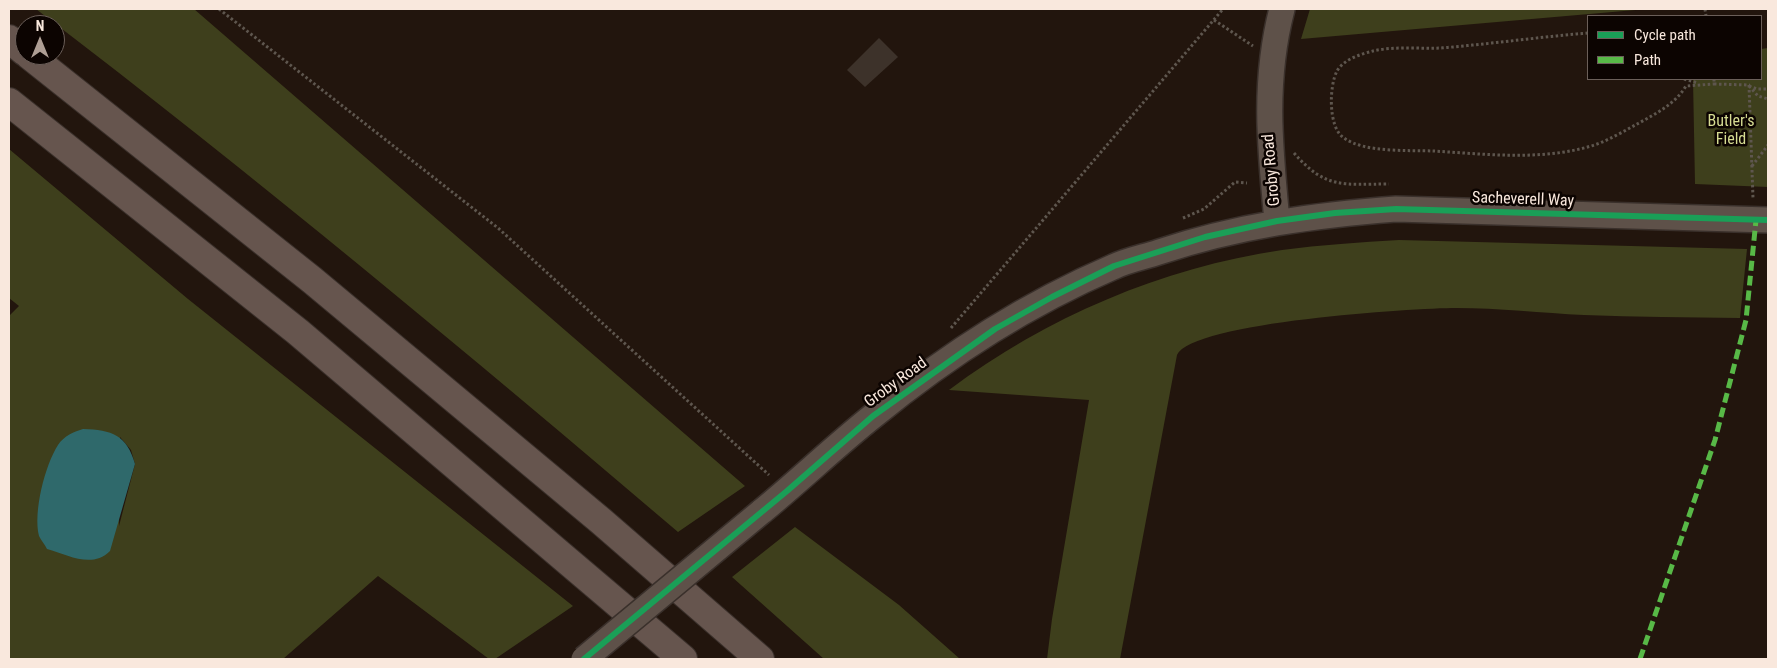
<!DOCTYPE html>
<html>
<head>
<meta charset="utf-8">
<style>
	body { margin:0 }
	#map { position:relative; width:1777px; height:668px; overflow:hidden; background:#22150d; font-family:"Roboto Condensed",sans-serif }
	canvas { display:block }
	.frame { position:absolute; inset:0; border:10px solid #f9e8dd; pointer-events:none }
	.legend { position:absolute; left:1587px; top:15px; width:175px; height:65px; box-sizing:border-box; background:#0c0401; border:1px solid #6b5f59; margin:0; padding:6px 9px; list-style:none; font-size:15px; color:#f9e8dd }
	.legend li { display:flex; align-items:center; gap:10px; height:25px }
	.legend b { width:25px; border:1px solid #6b5f59 }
	.north { position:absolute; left:15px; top:15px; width:50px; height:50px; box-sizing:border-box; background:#0c0401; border:1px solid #6b5f59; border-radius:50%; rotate:0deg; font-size:14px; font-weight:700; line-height:20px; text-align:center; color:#f9e8dd }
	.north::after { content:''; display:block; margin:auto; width:18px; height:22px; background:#ae9e94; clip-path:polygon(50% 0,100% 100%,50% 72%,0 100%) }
</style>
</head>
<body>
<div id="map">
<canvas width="1777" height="668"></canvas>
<div class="frame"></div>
<ul class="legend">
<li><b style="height:6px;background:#1a9f57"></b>Cycle path</li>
<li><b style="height:6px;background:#58b947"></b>Path</li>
</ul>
<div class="north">N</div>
</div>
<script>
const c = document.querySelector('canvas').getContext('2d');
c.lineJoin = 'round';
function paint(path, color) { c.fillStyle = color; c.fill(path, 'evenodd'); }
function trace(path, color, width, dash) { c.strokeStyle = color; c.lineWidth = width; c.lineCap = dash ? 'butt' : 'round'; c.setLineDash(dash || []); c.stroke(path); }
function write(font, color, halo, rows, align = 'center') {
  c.font = font + ' "Roboto Condensed",sans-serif'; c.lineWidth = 5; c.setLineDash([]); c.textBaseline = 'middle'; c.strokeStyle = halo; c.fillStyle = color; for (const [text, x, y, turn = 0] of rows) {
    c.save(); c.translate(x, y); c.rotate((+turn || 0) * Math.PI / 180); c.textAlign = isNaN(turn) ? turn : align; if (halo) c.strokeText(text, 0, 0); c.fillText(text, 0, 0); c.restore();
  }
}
const green = new Path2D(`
	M36 9H194L745 486 678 532C468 353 255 176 36 9Z
	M1310 9H1647L1301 39Z
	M1768 48V187L1695 184 1693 79H1761V49Z
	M9 149 188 299 573 606 495 659H489L378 576 283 659H9V316L19 306 9 298ZM120 437 131 450 135 464 119 526Z
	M1399 240 1747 249 1740 318C1688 317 1636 317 1584 315 1542 313 1499 308 1456 308 1414 308 1192 322 1177 355L1120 659H1047L1052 619 1089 400 949 390C1047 317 1161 268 1282 250 1321 245 1360 242 1399 240Z
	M795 527 899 605 960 659H824L732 577Z`);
const water = new Path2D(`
	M83 429C112 430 127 435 135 464L110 551C92 569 68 555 47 549 45 545 41 540 39 536 33 512 45 465 58 445 64 436 73 432 83 429Z`);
const building = new Path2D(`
	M879 38 898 57 865 87 847 70Z`);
const path = new Path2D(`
	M219 9 498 228 769 475
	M1705 9 1706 16
	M1214 20 1253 46
	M1588 33C1539 37 1490 44 1441 48 1419 49 1394 46 1373 51 1361 54 1344 59 1337 71 1329 86 1328 128 1344 138 1365 153 1409 150 1433 151 1485 154 1541 161 1591 146 1608 141 1624 131 1639 123 1657 113 1675 104 1686 86L1714 84
	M1684 79 1698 83
	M1714 79V84L1749 85 1753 198
	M1749 86 1758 96 1768 99
	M1749 86 1757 89H1768
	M1294 153C1326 190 1344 184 1389 184
	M1752 166 1768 145
	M1183 218 1204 209 1235 182 1247 183
	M951 328 1223 9`);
const secondary = new Path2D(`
	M1277 221C1270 148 1263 82 1282 9
	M761 512C799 481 834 447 873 416 945 357 1027 304 1113 267 1127 260 1144 257 1159 252 1237 226 1315 215 1396 209L1768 220`);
const highway = new Path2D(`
	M9 39 25 52
	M29 55 312 280 601 521 760 659
	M9 102 298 332 683 659`);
const secondaryBridge = new Path2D(`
	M584 659 761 512`);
const quiet = new Path2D(`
	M1640 659 1715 440 1746 320 1756 220`);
const cycleway = new Path2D(`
	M584 659 787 491 873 416 995 329 1052 297 1114 266 1205 237 1277 221 1335 213 1396 209 1768 220`);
const parkNames = [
	["Butler's",1731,122],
	["Field",1731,140]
];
const streetNames = [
	["Groby Road",1272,170,-95],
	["Sacheverell Way",1523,200,2],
	["Groby Road",896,383,-36]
];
paint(green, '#3e3f1c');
paint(water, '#2f696b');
paint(building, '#3d322a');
trace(secondary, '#3a302b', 28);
trace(highway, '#3a302b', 30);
trace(path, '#5e564e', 3, [2.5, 2.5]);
trace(secondary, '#5e5149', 25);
trace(highway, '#66554e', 28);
trace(secondaryBridge, '#3a302b', 28, []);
trace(secondaryBridge, '#5e5149', 25);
trace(quiet, '#58b947', 5, [10, 5]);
trace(cycleway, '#1a9f57', 6);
write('16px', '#d6dc92', '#0c0401', parkNames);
write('16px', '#f9e8dd', '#0c0401', streetNames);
</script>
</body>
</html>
